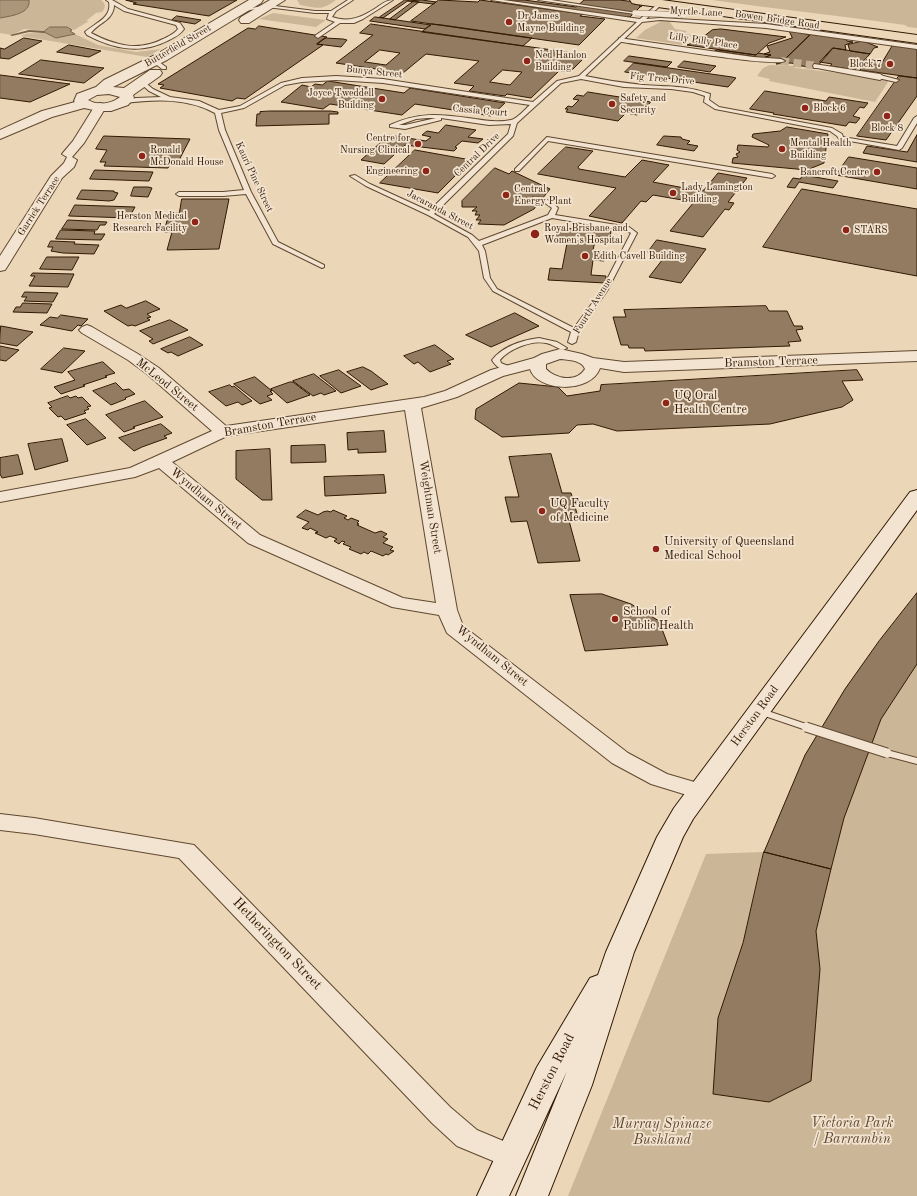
<!DOCTYPE html>
<html>
<head>
<meta charset="utf-8">
<style>
	body { margin:0 }
	canvas { display:block; background:#ebd6b7 }
</style>
</head>
<body>
<canvas width="917" height="1196"></canvas>
<script>
const c = document.querySelector('canvas').getContext('2d');
c.lineJoin = 'round';
function paint(path, color) { c.fillStyle = color; c.fill(path, 'evenodd'); }
function trace(path, color, width, dash) { c.strokeStyle = color; c.lineWidth = width; c.lineCap = dash ? 'butt' : 'round'; c.setLineDash(dash || []); c.stroke(path); }
function write(font, color, halo, rows, align = 'center') {
  c.font = font + ' "Old Standard TT",serif'; c.lineWidth = 3.5; c.setLineDash([]); c.textBaseline = 'middle'; c.strokeStyle = halo; c.fillStyle = color; for (const [text, x, y, turn = 0] of rows) {
    c.save(); c.translate(x, y); c.rotate((+turn || 0) * Math.PI / 180); c.textAlign = isNaN(turn) ? turn : align; if (halo) c.strokeText(text, 0, 0); c.fillText(text, 0, 0); c.restore();
  }
}
const green = new Path2D(`
	M29 0H101C106 4 106 7 102 12L96 13 86 21H89L74 30 67 27H50L46 31 24 29 12 35 0 33V18L20 13 29 3Z
	M297 0H336C321 11 318 8 300 5Z
	M712 0H917V28L908 27 905 25C841 16 777 9 712 0Z
	M273 13 326 20 316 27 259 19Z
	M662 21H669L675 29 687 31 684 34 693 35 682 45 636 38 645 30Z
	M44 32 56 38 75 34 98 45 136 52 161 49 147 57 21 36C29 31 36 35 44 32Z
	M770 65 794 66 795 68 849 74 851 72 885 77 888 82 875 102 769 81 770 79 757 76 763 68Z
	M917 664V1196H568L706 854 764 852 743 943 718 1018 713 1094 769 1102 811 1081 820 969 816 931 844 818 881 719Z`);
const water = new Path2D(`
	M0 0H29C31 14 10 16 0 18Z
	M50 27H67L72 30 70 31 75 34 56 38 44 32Z`);
const stream = new Path2D(`
	M29 30 44 31 46 32 44 33 29 32 12 36 10 35Z`);
const building = new Path2D(`
	M126 0H237L209 16 133 4 136 3Z
	M405 0H409L383 18 380 17Z
	M422 0 436 2 433 4 408 1Z
	M439 0 478 2 480 0 583 14 580 16 605 19 579 45 411 21Z
	M494 0H524L576 7 584 0H620L642 3 639 6H642L640 7 630 17H628L625 19Z
	M414 1 419 2 395 20 390 19Z
	M177 16 201 20 195 24 172 20Z
	M375 17 383 18 431 25 425 29 370 21Z
	M371 24 580 54 587 55 570 72 559 71 531 98 507 94 505 96 469 91 474 86 454 83 479 61 426 54 403 73 336 63 373 35 360 33ZM380 50 400 53 386 65 365 62ZM503 70 522 72 510 85 490 82Z
	M432 24 442 25 532 38 523 46 422 32Z
	M259 26 327 37 317 44 323 45 245 99 237 98 232 101 160 88 164 85 158 84 248 28 255 29Z
	M721 29 786 37 769 43 756 55 687 45 698 41 712 30Z
	M789 30 810 35 784 60 763 58 771 55 764 54 770 52 767 46 792 38Z
	M812 33 843 37 847 41 853 42 845 45 846 50 833 48 816 68 795 65 796 64 791 63 776 64 784 60Z
	M24 38 42 41 9 59 0 58V48L4 49Z
	M325 38 343 39 347 40 341 47 317 44Z
	M863 41 878 47 874 48 870 54 850 51 848 45Z
	M69 45 101 51 89 57 57 52Z
	M893 45 917 49V78L860 70 867 59 882 62Z
	M833 48 846 50 870 54 855 70 830 66 832 64 820 62Z
	M718 50 756 55 758 53 771 55 763 58 715 51Z
	M629 56 672 62 667 67 624 61Z
	M41 60 104 68 84 83 19 74Z
	M684 61 716 66 710 72 678 67Z
	M634 63 732 77 736 78 728 87 625 72Z
	M0 75 70 84 30 102 0 98Z
	M899 76 917 78V96L886 140 857 136Z
	M328 81 404 93 410 88 505 103 491 116 415 104 402 115 330 104 323 109 281 102 302 85 311 87 315 84 322 85Z
	M765 91 826 101 829 97 868 103 864 108 860 107 853 116 860 118 856 123 849 122 846 126 773 114 774 113 750 109Z
	M588 92 651 102 637 115 626 113 618 121 566 112 568 109H565L568 106 572 107 579 100 573 99 577 95 583 96Z
	M270 111H330L338 112V114H329V124L256 126 257 114H260V112Z
	M446 125 476 130 468 137 483 139 478 143 462 141 455 147 457 148 454 151 405 145 384 164 361 160 389 135 426 141 431 137 422 135 427 131 438 133Z
	M787 127 828 134 824 163 807 170 732 163 733 158 738 157 736 154 740 152 737 150 738 145 768 147 769 145 752 137 753 134 780 131Z
	M917 135V162L863 153 867 146 907 152Z
	M104 136 190 139 177 164H170L168 168 104 166 106 162H100L107 150 96 149Z
	M664 136 681 137 682 139 690 141 687 144 698 146 694 151 657 145Z
	M566 147 593 151 578 167 579 169 625 177 642 160 669 165 653 182 700 191 704 190 718 173 747 178 728 202 734 203 729 210 725 209 703 237 670 231 694 202 653 195 646 202 641 201 622 223 589 216 616 188 538 174Z
	M415 150 471 160 438 193 380 183Z
	M849 157 917 168V189L836 175Z
	M495 168 509 174 512 171 550 189 534 209 504 225 478 224 481 220H476L480 215H475L477 211H472L477 207H462V201Z
	M95 170 153 172 149 181 90 179Z
	M803 175 838 181 833 188 799 182 795 188 787 187 793 178 800 179Z
	M134 187H148L152 188 148 197 131 196Z
	M802 189 917 209V276L763 247Z
	M82 190 114 191V192L118 193 114 200 109 201 77 199Z
	M182 199H229L219 249 167 250 172 232H164L169 213H179Z
	M75 205 135 207 129 218 69 216Z
	M68 220 107 222 105 225H100L97 230 62 229Z
	M558 228 611 231 610 237H596L593 250 606 251 604 261 593 260 591 275 606 276 605 283 548 280 550 268 562 269 568 238 556 237Z
	M61 230 95 231 94 234H105L101 240 56 239Z
	M657 240 706 249 681 283 649 277 666 255 648 252Z
	M51 241 75 242 74 244 99 245 94 254 63 253 51 251 53 247H48Z
	M47 257H79L72 270 40 269Z
	M33 273 74 274 68 287 29 286 35 276H31Z
	M25 292 58 293 53 302 24 301 27 297H22Z
	M146 301 160 309 147 314 151 317 147 318 150 320 135 326 132 325 128 326 104 311 121 305 126 308Z
	M23 303 52 304 47 313 13 312 16 307H20Z
	M766 306 769 311H787L794 326H802L803 329 796 330 801 341 788 342 790 346 645 351 644 348H629L628 345H621L613 317H626L624 310Z
	M515 313 539 326 491 347 466 335Z
	M61 315 88 319 81 326 78 325 72 331 40 325 50 317 57 318Z
	M170 320 188 330 153 344 149 341 153 339 140 331Z
	M1 326 33 332 17 346 0 343Z
	M190 337 203 345 178 356 171 352 168 353 161 349Z
	M435 345 454 359 447 361 451 364 430 372 418 362 414 364 404 356Z
	M0 346 19 350 6 361 0 360Z
	M64 348 85 351 62 373 41 369Z
	M103 362 115 373 105 376 107 377 83 385 85 386 61 394 54 387 75 380 68 372Z
	M363 367 371 371 388 384 371 390 347 372Z
	M339 370 361 386 341 393 320 376Z
	M857 370 863 380 842 381 853 400 842 407 770 424 617 431 593 424 577 425 569 433 502 437 475 419 476 409 519 383 558 387 567 396 600 391 601 385Z
	M314 374 336 391 324 395 321 393 313 396 293 381Z
	M255 377 272 391H270L273 394 267 396 272 400 260 404 234 384Z
	M290 382H293L310 395 287 403 271 389Z
	M116 383 123 390 129 389 135 394 125 398 126 399 111 405 93 391Z
	M230 385 232 387 234 386 252 401 242 405 238 402 226 406 209 392Z
	M68 396 70 398 76 396 78 398 82 397 91 406 87 407 89 409 84 411 86 413 65 420 61 416 58 417 49 408 52 407 48 403Z
	M145 401 163 417 133 427 135 428 124 432 106 415Z
	M86 419 106 438 87 445 67 425Z
	M161 424 172 433 164 436 167 438 142 447 134 451 119 438Z
	M384 431 386 452 358 453V449L348 450 347 433Z
	M62 439 68 461 35 470 28 444Z
	M325 445 326 462 291 463V446Z
	M270 449 272 500H262L236 479V451Z
	M551 454 562 493H571L578 517H568L580 561 538 563 527 521 511 522 505 497H519L509 457Z
	M18 455 23 474 2 478 0 474V458Z
	M384 475 386 493 325 496 324 477Z
	M306 510 318 515 323 512 327 511 331 512 333 510 347 516 344 518 348 520 351 518 359 521 357 523 359 524 357 525 375 533 381 531 387 534 383 537 388 539 383 543 393 547 390 550 394 551 388 555 386 554 383 556 371 551 368 554 364 552 361 554 349 549 351 547 343 544 345 542 342 541 339 544 334 541 337 539 330 536 326 538 315 533 318 532 310 528 308 530 302 528 309 522 297 517Z
	M917 593V664L881 719 844 818 831 869 764 852 805 755 845 689 879 641Z
	M602 594 631 604 659 621 668 645 585 651 570 595Z
	M764 852 831 869 816 931 820 969 811 1081 769 1102 713 1094 718 1018 743 943Z`);
const pedestrianTunnel = new Path2D(`
	M781 61 817 66`);
const service = new Path2D(`
	M106 0H112L128 9 180 23 184 29C180 35 175 37 169 40 140 55 114 49 87 35L85 32C95 23 112 18 109 2ZM114 5 124 11 176 25 178 29C174 34 169 36 163 39 138 52 114 45 91 33 98 23 114 20 114 5Z
	M348 0H353L336 11 332 17C349 23 362 17 376 8 382 4 386 0 393 0L363 19 354 23H340L318 38 315 36 316 35 335 22 327 19 329 13H315L267 7 239 12 237 11 267 5 315 11H331Z
	M491 0H503L640 19 660 2 662 3V4L646 19 660 18 766 24 917 45V49L766 28 660 20 642 22 585 76C604 80 623 83 643 85 668 87 685 85 710 94L709 100 719 107 832 128 842 134 843 137 897 146 914 118 917 116V123L902 148 899 150 839 139 837 136 830 131 715 109 704 102 705 96 693 92 671 89 624 87 581 79 561 83 517 123 513 136 434 214 472 235 479 241 548 215 552 208 542 201 533 199V197C543 196 550 201 557 207L558 208 555 215 629 227 637 233 607 291 579 331 576 342 572 344 568 342 571 332 493 291 484 278 479 251 468 237 428 215 366 186 350 176 355 175 370 184 429 211 508 134 511 124 489 125 441 118V120L405 129 390 127V125C418 112 439 114 468 118 482 120 497 123 511 120 517 119 525 109 530 105L383 83 336 80 302 82 285 85 244 108 221 113 225 130 251 192 278 242 324 265V267L322 268 273 244 246 194 223 196H179L176 194 179 192H223L244 190 219 130 215 113C187 98 156 99 125 103L122 101 136 98 161 97 149 91 139 82 142 80 153 89 170 97 199 101 219 110 240 106 281 83 302 78 336 76 383 79 533 102 557 81 579 76 637 22ZM428 118H436L405 125H399L416 119ZM552 218 627 231 631 233 601 291 574 328 497 289 490 278 485 251 482 245Z
	M538 0H551L637 13 635 14Z
	M155 59 166 67V69H162L153 62 152 61Z
	M880 75 899 80 896 82 878 78 877 77Z
	M547 137 772 174 775 176 772 178 548 141 519 171H515V169Z
	M539 338 557 342 567 348 563 350C557 348 552 344 546 343 531 340 509 349 500 360L501 363 513 368V372C505 373 496 367 492 360 503 346 523 340 539 338Z
	M759 708 809 725 811 727 809 729 806 730 756 713 754 711Z
	M887 750 917 758V764L883 755 882 753 883 751Z`);
const pedestrian = new Path2D(`
	M619 38 753 57 781 59 785 61C777 68 642 45 622 42H619Z
	M814 64 880 74 884 77 880 80 817 68H814L813 66Z`);
const minor = new Path2D(`
	M100 103 104 104 106 107 84 143 72 157 77 160 74 167 62 178 7 267 5 270 0 271V256L51 176 64 163 67 157 62 154 73 141 96 104Z
	M87 325 92 327 138 354 159 368 226 426 424 397 445 391 491 370 534 358 542 354 560 349 582 354 593 358 624 362 917 351V361L624 372 600 368C591 394 537 392 530 369L503 376 457 397 421 408 457 610 463 626 628 753 667 774 708 786 711 791 708 796 700 799 651 784 612 763 447 633 439 615 392 607 248 543 159 468 135 477 0 502V492L130 468 212 431 147 374 128 360 82 333 79 330 82 327ZM560 359C568 360 582 360 585 369 576 383 556 379 546 369V364ZM405 410 436 603 403 598 260 535 172 462 227 436Z
	M0 814 34 818 194 845 450 1107 477 1130 520 1148 524 1156 520 1164 510 1168 457 1146 432 1123 179 858 34 834 0 830Z`);
const tertiary = new Path2D(`
	M249 0H263L261 3 167 60 113 87 124 88 150 70H160L162 73 160 76 133 95 134 98 128 105 111 111H98L84 108 52 117 0 139V130L42 111 75 102 74 101 77 94 96 87 104 80 157 54ZM109 94 120 97C111 104 98 106 88 100L97 95Z
	M270 0H285L249 23H241L239 20 241 17Z`);
const secondary = new Path2D(`
	M917 490V510L693 819 683 837 634 952 592 1085 548 1196H516L567 1071 509 1196H477L537 1067 590 978 598 975 606 952 657 837 674 808 910 492Z`);
const trunk = new Path2D(`
	M630 0H662L917 35V43L636 4 632 3Z`);
const serviceBridgeFar1 = new Path2D(`
	M635 13 683 15`);
const serviceBridge = new Path2D(`
	M806 727 887 753`);
const markers = [
	[509,22,4,"#8f2418"],
	[527,61,4,"#8f2418"],
	[890,64,4,"#8f2418"],
	[382,99,4,"#8f2418"],
	[612,104,4,"#8f2418"],
	[805,108,4,"#8f2418"],
	[887,116,4,"#8f2418"],
	[418,144,4,"#8f2418"],
	[782,149,4,"#8f2418"],
	[142,156,4,"#8f2418"],
	[426,171,4,"#8f2418"],
	[877,172,4,"#8f2418"],
	[673,193,4,"#8f2418"],
	[506,195,4,"#8f2418"],
	[195,222,4,"#8f2418"],
	[846,230,4,"#8f2418"],
	[535,234,5,"#8f2418"],
	[585,256,4,"#8f2418"],
	[666,403,4,"#8f2418"],
	[542,511,4,"#8f2418"],
	[656,549,4,"#8f2418"],
	[615,619,4,"#8f2418"]
];
const farStreetnames = [
	["Myrtle Lane",696,12,3],
	["Bowen Bridge Road",777,20,8],
	["Lilly Pilly Place",703,41,8],
	["Butterfield Street",178,46,-30],
	["Bunya Street",374,72,6],
	["Fig Tree Drive",662,79,5],
	["Cassia Court",480,111,5],
	["Central Drive",477,155,-44],
	["Kauri Pine Street",254,177,65],
	["Garrick Terrace",39,206,-57],
	["Jacaranda Street",440,210,28],
	["Fourth Avenue",593,306,-58]
];
const farPoinames = [
	["Dr James",517,16],
	["Mayne Building",517,28],
	["Ned Hanlon",535,55],
	["Building",535,67],
	["Block 7",882,64,"right"],
	["Joyce Tweddell",374,93,"right"],
	["Building",374,105,"right"],
	["Safety and",620,98],
	["Security",620,110],
	["Block 6",813,108],
	["Block 8",887,128,"center"],
	["Centre for",410,138,"right"],
	["Nursing Clinical",410,150,"right"],
	["Mental Health",790,143],
	["Building",790,155],
	["Ronald",150,150],
	["McDonald House",150,162],
	["Engineering",418,171,"right"],
	["Bancroft Centre",869,172,"right"],
	["Lady Lamington",681,187],
	["Building",681,199],
	["Central",514,189],
	["Energy Plant",514,201],
	["Herston Medical",187,216,"right"],
	["Research Facility",187,228,"right"],
	["Royal Brisbane and",544,228],
	["Women’s Hospital",544,240],
	["STARS",854,230],
	["Edith Cavell Building",593,256]
];
const streetNames = [
	["Bramston Terrace",771,362,-2],
	["McLeod Street",167,385,39],
	["Bramston Terrace",270,425,-10],
	["Wyndham Street",206,499,40],
	["Weightman Street",430,507,81],
	["Wyndham Street",492,656,39],
	["Herston Road",755,716,-54]
];
const poiNames = [
	["UQ Oral",674,396],
	["Health Centre",674,410],
	["UQ Faculty",550,504],
	["of Medicine",550,518],
	["University of Queensland",664,542],
	["Medical School",664,556],
	["School of",623,612],
	["Public Health",623,626]
];
const nearStreetnames = [
	["Hetherington Street",277,944,46],
	["Herston Road",552,1072,-63]
];
const nearParknames = [
	["Victoria Park",852,1123],
	["/ Barrambin",852,1139],
	["Murray Spinaze",662,1124],
	["Bushland",662,1140]
];
paint(green, '#ccb698');
paint(water, '#ac967a');
trace(water, '#7b644a', 1);
paint(stream, '#7b644a');
paint(building, '#927b61');
trace(building, '#321903', 1);
trace(pedestrianTunnel, '#c6b093', 8, [8, 4.5]);
trace(service, '#604830', 2);
trace(pedestrian, '#604830', 2);
trace(minor, '#604830', 2);
trace(tertiary, '#604830', 2);
trace(secondary, '#321903', 2);
trace(trunk, '#321903', 2);
paint(service, '#f2e4d0');
paint(pedestrian, '#f2e4d0');
paint(minor, '#f2e4d0');
paint(tertiary, '#f2e4d0');
paint(secondary, '#f2e4d0');
paint(trunk, '#ebd6b7');
trace(serviceBridgeFar1, '#604830', 6, []);
trace(serviceBridge, '#604830', 11, []);
trace(serviceBridgeFar1, '#f2e4d0', 5.5);
trace(serviceBridge, '#f2e4d0', 9);
for (const [x, y, r, color] of markers) { const dot = new Path2D(); dot.arc(x, y, r, 0, 2 * Math.PI); c.fillStyle = color; c.fill(dot); trace(dot, '#f2e4d0', 1.5); }
write('10px', '#321903', '#f2e4d0', farStreetnames);
write('10px', '#321903', '#f2e4d0', farPoinames, 'left');
write('12px', '#321903', '#f2e4d0', streetNames);
write('12px', '#321903', '#f2e4d0', poiNames, 'left');
write('14px', '#321903', '#f2e4d0', nearStreetnames);
write('italic 14px', '#604830', '#f2e4d0', nearParknames);
</script>
</body>
</html>
